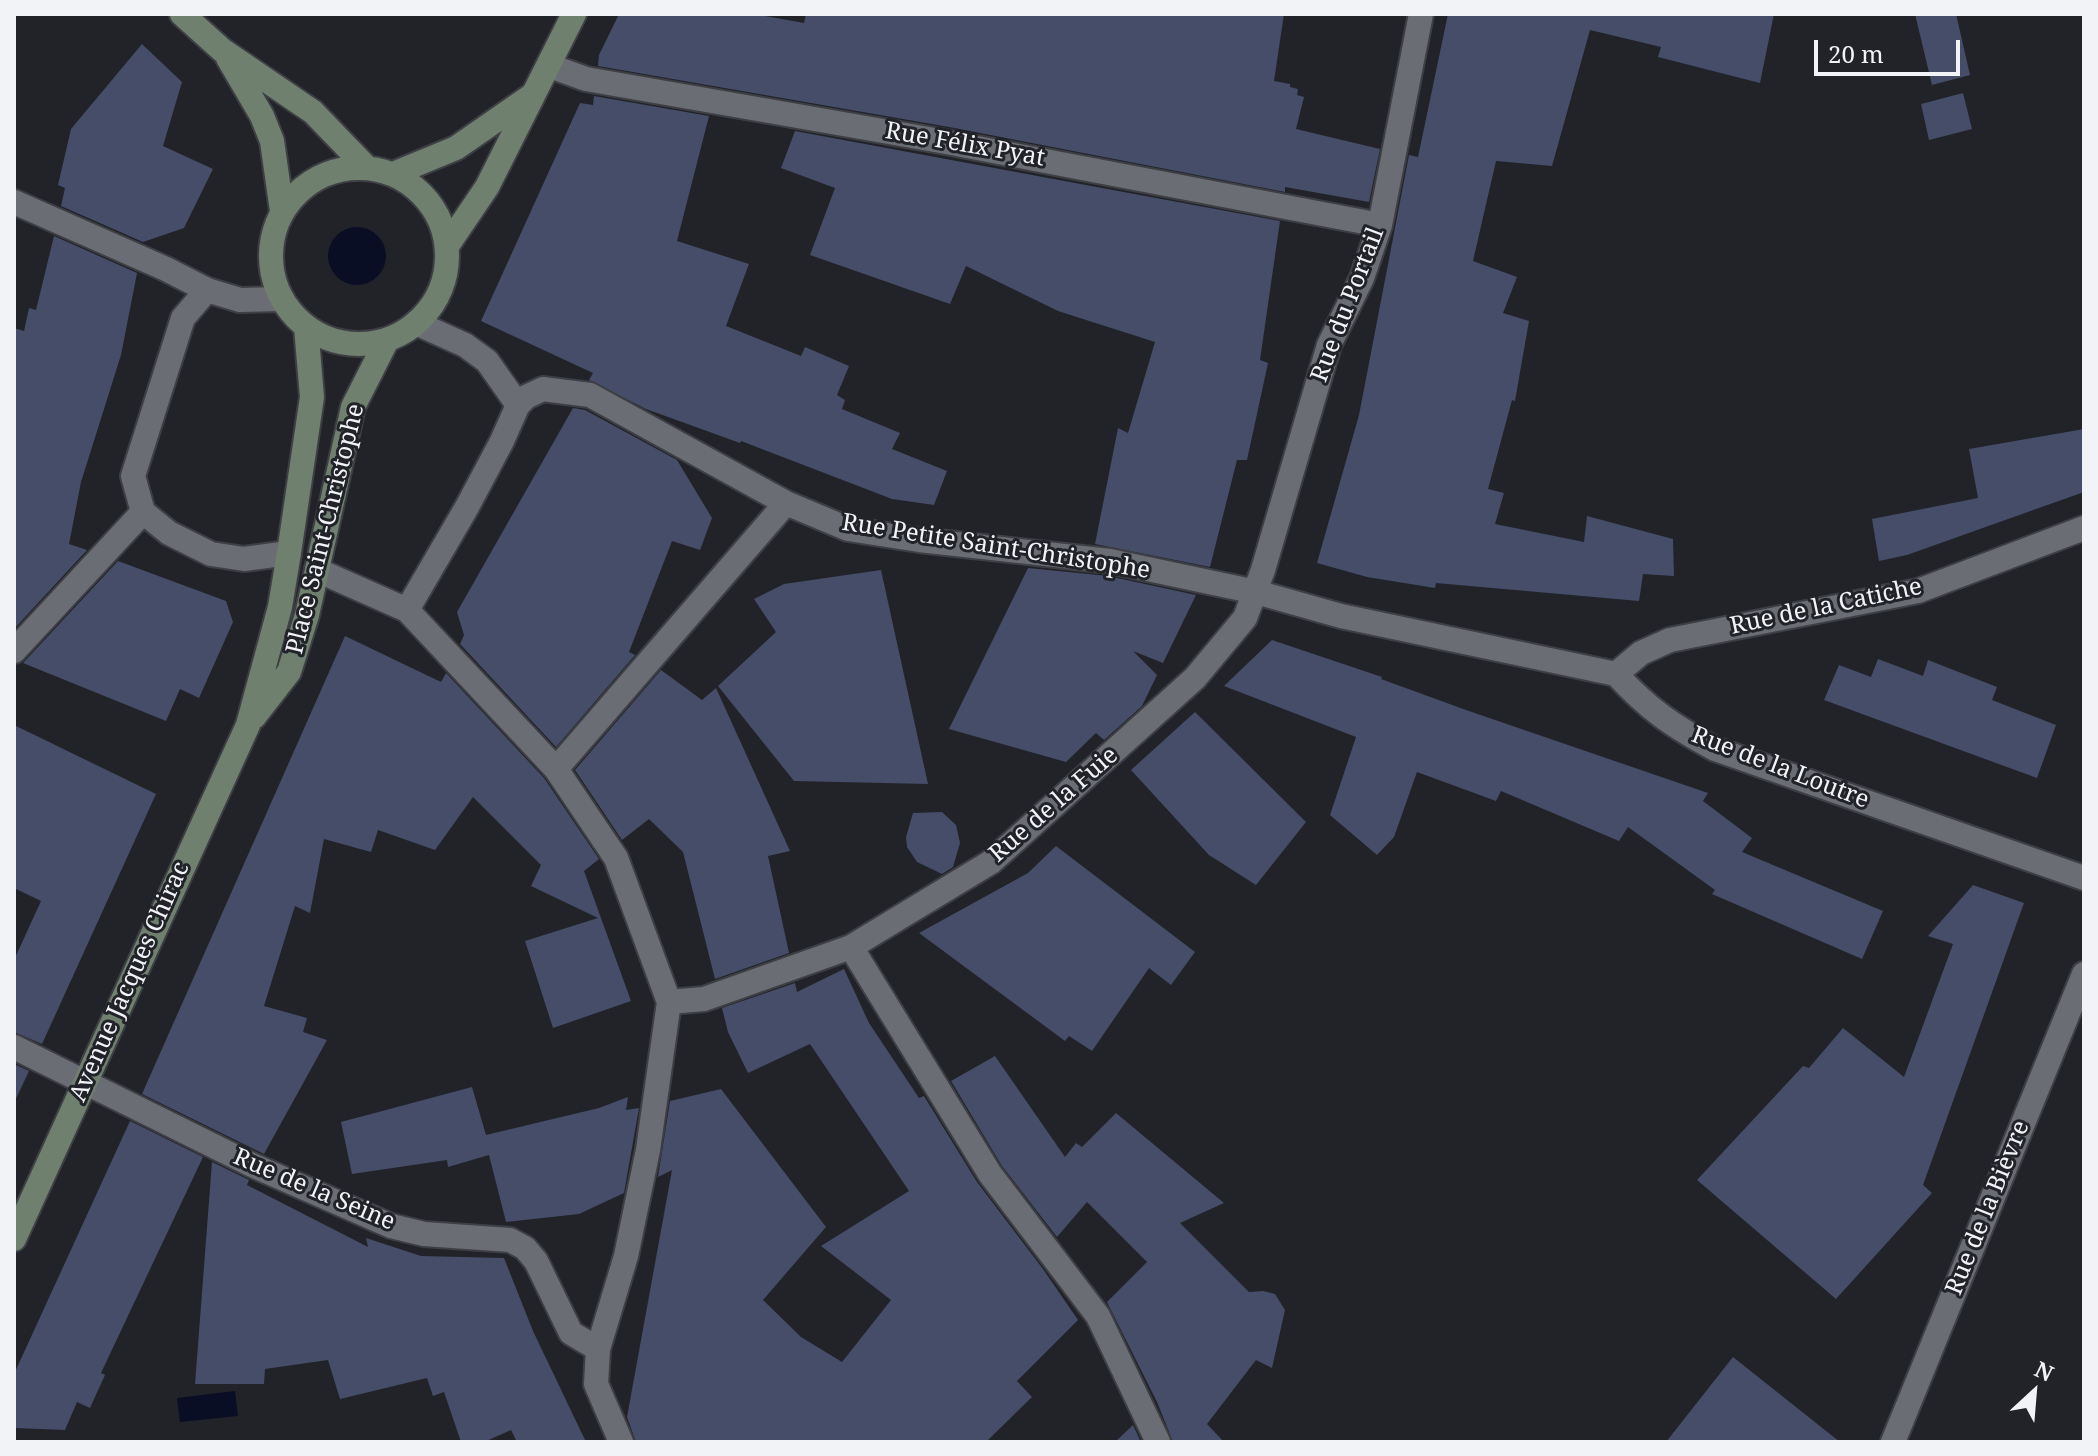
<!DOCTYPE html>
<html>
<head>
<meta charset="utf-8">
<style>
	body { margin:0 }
	#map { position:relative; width:2098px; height:1456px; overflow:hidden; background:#212329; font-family:"Noto Serif",serif }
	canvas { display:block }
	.frame { position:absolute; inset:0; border:16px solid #f2f3f7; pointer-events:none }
	.north { position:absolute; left:1994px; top:1352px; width:80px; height:80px; -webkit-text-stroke:6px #212329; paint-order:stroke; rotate:26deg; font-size:22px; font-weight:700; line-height:32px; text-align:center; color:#f2f3f7 }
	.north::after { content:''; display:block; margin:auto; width:28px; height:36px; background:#f2f3f7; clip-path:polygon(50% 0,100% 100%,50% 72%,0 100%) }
	.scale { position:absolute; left:1814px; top:40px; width:146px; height:36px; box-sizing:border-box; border:4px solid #f2f3f7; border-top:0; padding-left:10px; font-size:24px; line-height:28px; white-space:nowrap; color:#f2f3f7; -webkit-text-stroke:6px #212329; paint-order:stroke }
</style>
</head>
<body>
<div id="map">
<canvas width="2098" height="1456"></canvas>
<div class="frame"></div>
<div class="north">N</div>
<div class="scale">20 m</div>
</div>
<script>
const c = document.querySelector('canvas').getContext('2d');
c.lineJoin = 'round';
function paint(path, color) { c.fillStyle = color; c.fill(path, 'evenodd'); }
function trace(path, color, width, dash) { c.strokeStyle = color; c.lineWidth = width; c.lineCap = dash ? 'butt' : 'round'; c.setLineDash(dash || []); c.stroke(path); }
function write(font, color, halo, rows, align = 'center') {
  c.font = font + ' "Noto Serif",serif'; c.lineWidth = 6; c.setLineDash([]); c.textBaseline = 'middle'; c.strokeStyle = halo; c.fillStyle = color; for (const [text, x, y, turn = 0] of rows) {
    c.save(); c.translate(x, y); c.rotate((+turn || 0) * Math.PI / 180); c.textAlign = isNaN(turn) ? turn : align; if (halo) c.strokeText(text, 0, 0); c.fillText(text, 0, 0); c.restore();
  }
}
const water = new Path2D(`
	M328 256a29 29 0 1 1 58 0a29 29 0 1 1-58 0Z
	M235 1391 238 1416 180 1422 177 1398Z`);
const building = new Path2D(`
	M619 14H754L804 23 806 14H1284L1274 81 1290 84V87L1298 89 1297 95 1304 97 1296 129 1380 149 1369 202 1285 187V192L949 127 598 66 599 55Z
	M1448 14H1774L1760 83 1658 57 1661 47 1590 30 1552 166 1496 161 1473 261 1517 277 1503 313 1529 321 1515 401 1512 400 1488 489 1504 493 1495 524 1584 542 1587 516 1673 539 1674 576 1643 574 1639 601 1436 583 1435 588 1367 577 1317 563 1359 415 1409 155 1418 157Z
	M1915 14H1956L1970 75 1932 85Z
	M142 44 182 82 163 146 213 169 184 228 143 242 61 206 65 188 58 185 71 129Z
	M1963 93 1972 129 1929 140 1921 104Z
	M594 96 709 116 677 241 749 264 726 326 801 356 805 347 849 366 837 395 845 400 842 409 900 433 892 449 947 471 934 505 892 499 741 441 740 443 646 409 589 380 593 373 481 321 580 103 593 105Z
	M795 131 1280 221 1260 360 1268 363 1247 460H1237L1210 567 1095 544 1118 428 1128 433 1155 342 1058 311 966 266 950 304 810 255 835 188 781 168Z
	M54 236 137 273 121 355 81 482 69 544 87 550 14 629V328L24 331 29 308 36 310Z
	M573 408 585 410 677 460 712 518 700 550 672 541 629 652 635 655 556 747 460 644 464 635 457 612Z
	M2084 429V492L1907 555 1879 561 1872 519 1978 498 1969 449Z
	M118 561 226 601 233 622 199 698 180 689 166 721 23 663Z
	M1028 568 1108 576 1196 595 1163 663 1133 651 1157 675 1142 706 1104 740 1096 733 1066 762 949 729Z
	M881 570 928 784 794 781 718 686 776 632 754 599 784 584Z
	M345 636 441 682 446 673 544 778 599 859 584 871 631 1001 553 1028 525 941 598 918 531 886 541 865 473 797 435 850 378 830 371 852 324 839 310 913 295 906 264 1006 307 1018 303 1032 327 1040 264 1154 142 1094Z
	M1272 640 1382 677 1381 679 1466 710 1708 793 1703 801 1752 838 1742 852 1883 911 1862 959 1712 894 1715 890 1628 827 1619 841 1501 791 1496 801 1417 772 1394 837 1377 855 1330 815 1356 737 1224 686Z
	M1878 659 1923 676 1928 660 1997 687 1992 700 2056 725 2037 778 1824 700 1839 665 1871 677Z
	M661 670 702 700 716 688 790 851 768 856 789 953 715 979 683 852 649 819 622 840 575 770Z
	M1195 712 1306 822 1256 885 1209 855 1131 770Z
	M14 725 156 794 42 1044 14 1032V960L41 901 14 888Z
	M942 812 956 825 960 843 953 867 942 874 917 862 907 847 906 837 913 813Z
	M1056 846 1195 952 1171 985 1149 968 1092 1051 1069 1036 1065 1041 919 933 1028 873Z
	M1973 885 2024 903 1923 1185 1932 1193 1836 1299 1697 1180 1803 1066 1809 1068 1843 1028 1904 1077 1953 944 1928 936Z
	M844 969 869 1023 919 1098 924 1096 977 1182 1043 1269 1078 1320 1017 1381 1032 1397 986 1442H636L627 1417 672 1170 658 1177 670 1101 721 1089 826 1227 763 1300 801 1337 842 1362 891 1300 821 1246 909 1191 810 1044 748 1073 728 1032 722 1008 795 983 797 992Z
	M995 1056 1065 1157 1076 1143 1082 1147 1116 1113 1224 1203 1180 1223 1249 1292 1263 1291 1275 1294 1285 1310 1272 1368 1256 1360 1207 1424 1224 1442H1173L1157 1402 1107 1302 1147 1262 1087 1202 1057 1237 1002 1166 951 1081Z
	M14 1064 29 1071 14 1103Z
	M472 1087 486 1135 599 1108 628 1097 626 1110 639 1108 624 1193 579 1214 506 1222 489 1155 448 1167 447 1160 352 1174 341 1122Z
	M130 1121 203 1157 101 1373 105 1375 90 1408 77 1402 65 1430 14 1428V1374Z
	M212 1162 249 1180 247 1185 368 1247 366 1238 421 1256 504 1258 533 1331 586 1442H517L511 1430 484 1442H461L444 1392 433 1396 427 1378 340 1399 328 1360 265 1369 264 1384H195Z
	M1733 1357 1840 1442H1666Z
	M1133 1425 1141 1442H1115Z`);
const minor = new Path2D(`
	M550 66 586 79 946 142 1380 225
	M207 290 183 318 133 476 143 512 169 533 211 554 244 559 289 553
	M416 323 465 345 487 361 518 405
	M317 570 407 610 556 769 616 858 669 1002 648 1150 626 1256 598 1349 596 1384 621 1442
	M407 610 467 507 502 441 518 405 526 397 543 389 590 395 786 503 848 529 919 540 1110 561 1256 592 1341 616 1616 674C1649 710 1673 726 1715 749L2084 878
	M14 651 143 512
	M1616 674 1641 653 1670 640 1918 591 2084 528
	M556 769 786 503
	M851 947 990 1174 1098 1316 1158 1442
	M669 1002 704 999 851 947 991 862 1195 678 1245 618 1263 570 1329 345 1362 278 1380 225 1421 14
	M14 1047 252 1165 391 1226 424 1234 510 1240 525 1248 536 1261 571 1333 598 1349
	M1893 1442 2084 974`);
const tertiary = new Path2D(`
	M14 202 166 269 207 290 240 300 282 299`);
const secondary = new Path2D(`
	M182 14 222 50 313 112 367 168
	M228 58 262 116 272 141 282 211
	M271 256a88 88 0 1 1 176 0a88 88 0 1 1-176 0Z
	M393 174 456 148 531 96
	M447 246 487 187 574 14
	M254 717 289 672 307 615 353 407 387 340
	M14 1239 248 725 280 607 289 553 312 397 306 327`);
const streetNames = [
	["Rue Félix Pyat",965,145,10],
	["Rue du Portail",1348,305,-69],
	["Place Saint-Christophe",326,529,-76],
	["Rue Petite Saint-Christophe",996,547,9],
	["Rue de la Catiche",1826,607,-12],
	["Rue de la Loutre",1780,768,21],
	["Rue de la Fuie",1054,805,-41],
	["Avenue Jacques Chirac",130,982,-66],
	["Rue de la Seine",314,1190,23],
	["Rue de la Bièvre",1988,1208,-68]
];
paint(water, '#090e24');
paint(building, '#454d68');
trace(minor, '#3e3f44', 28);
trace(tertiary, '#3e3f44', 28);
trace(secondary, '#3e3f44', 28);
trace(minor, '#6b6d75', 24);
trace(tertiary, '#6b6d75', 24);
trace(secondary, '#70806f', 24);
write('24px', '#f2f3f7', '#212329', streetNames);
</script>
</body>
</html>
